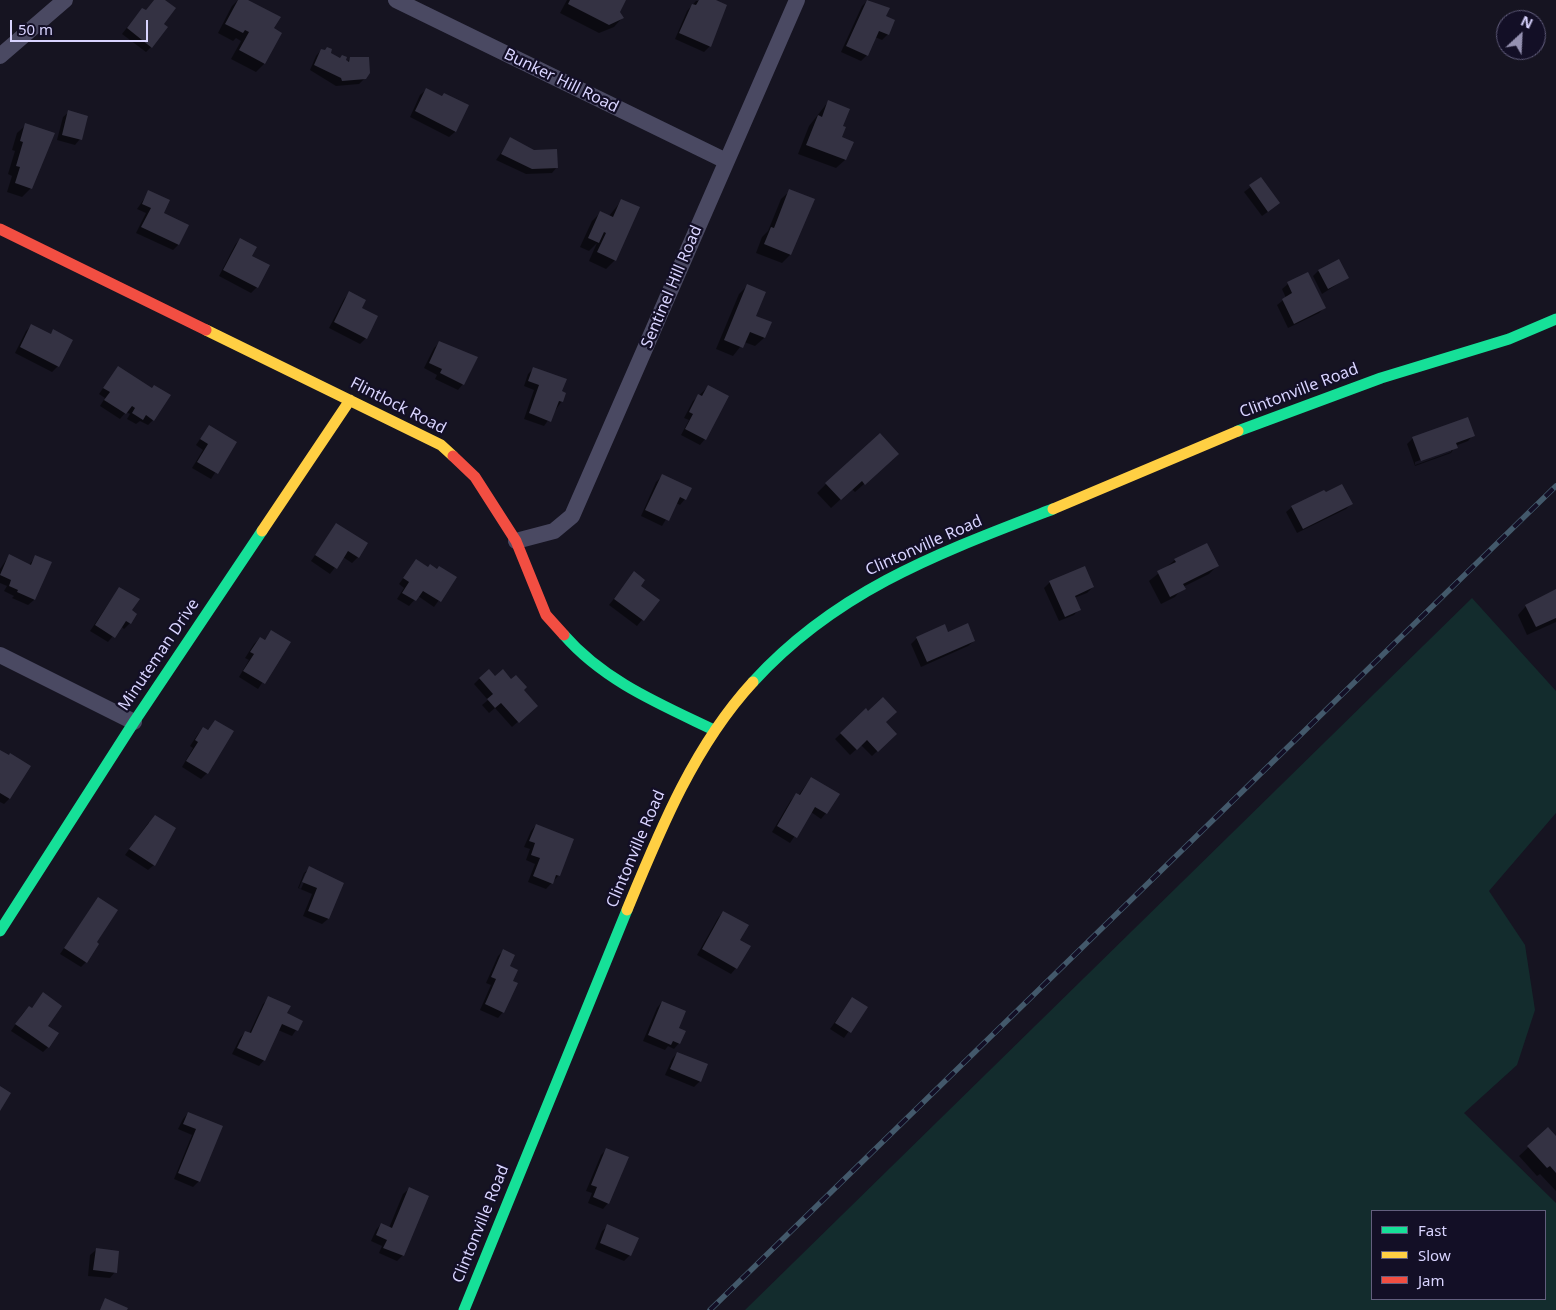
<!DOCTYPE html>
<html>
<head>
<meta charset="utf-8">
<style>
	body { margin:0 }
	#map { position:relative; width:1556px; height:1310px; overflow:hidden; background:#161421; font-family:"Noto Sans",sans-serif }
	canvas { display:block }
	.legend { position:absolute; left:1371px; top:1210px; width:175px; height:90px; box-sizing:border-box; background:#130f26; border:1px solid #625e7d; margin:0; padding:6px 9px; list-style:none; font-size:15px; color:#d9d4ff }
	.legend li { display:flex; align-items:center; gap:10px; height:25px }
	.legend b { width:25px; border:1px solid #625e7d }
	.north { position:absolute; left:1496px; top:10px; width:50px; height:50px; box-sizing:border-box; background:#130f26; border:1px solid #625e7d; border-radius:50%; rotate:25deg; font-size:14px; font-weight:700; line-height:20px; text-align:center; color:#d9d4ff }
	.north::after { content:''; display:block; margin:auto; width:18px; height:22px; background:#9591b1; clip-path:polygon(50% 0,100% 100%,50% 72%,0 100%) }
	.scale { position:absolute; left:10px; top:20px; width:138px; height:22px; box-sizing:border-box; border:2px solid #d9d4ff; border-top:0; padding-left:6px; font-size:15px; line-height:18px; white-space:nowrap; color:#d9d4ff; -webkit-text-stroke:4px #130f26; paint-order:stroke }
</style>
</head>
<body>
<div id="map">
<canvas width="1556" height="1310"></canvas>
<ul class="legend">
<li><b style="height:6px;background:#16e098"></b>Fast</li>
<li><b style="height:6px;background:#ffcf43"></b>Slow</li>
<li><b style="height:6px;background:#f24e42"></b>Jam</li>
</ul>
<div class="north">N</div>
<div class="scale">50 m</div>
</div>
<script>
const c = document.querySelector('canvas').getContext('2d');
c.lineJoin = 'round';
function paint(path, color) { c.fillStyle = color; c.fill(path, 'evenodd'); }
function trace(path, color, width, dash) { c.strokeStyle = color; c.lineWidth = width; c.lineCap = dash ? 'butt' : 'round'; c.setLineDash(dash || []); c.stroke(path); }
function write(font, color, halo, rows, align = 'center') {
  c.font = font + ' "Noto Sans",sans-serif'; c.lineWidth = 4.5; c.setLineDash([]); c.textBaseline = 'middle'; c.strokeStyle = halo; c.fillStyle = color; for (const [text, x, y, turn = 0] of rows) {
    c.save(); c.translate(x, y); c.rotate((+turn || 0) * Math.PI / 180); c.textAlign = isNaN(turn) ? turn : align; if (halo) c.strokeText(text, 0, 0); c.fillText(text, 0, 0); c.restore();
  }
}
const green = new Path2D(`
	M1472 598 1556 691V813L1489 891 1525 945 1535 1010 1517 1065 1464 1113 1556 1203V1310H745ZM1372 1211H1545V1299H1372Z`);
const shadow = new Path2D(`
	M154 0H163L162 24 151 47 146 52 122 34 137 15 145 12Z
	M238 0H246L273 29 264 64 256 72 231 59 241 41 236 38 233 41 218 33 232 6Z
	M567 0H625L618 13 622 18 614 27 599 33 560 13Z
	M713 0 722 18 710 46 704 52 675 39 687 11 696 1Z
	M868 0 888 9 885 17 888 34 882 40 875 37 867 55 861 61 841 52 862 6Z
	M321 50 347 62 350 59 365 78 359 84 336 86 310 70 316 56Z
	M426 90 467 105 455 132 449 137 410 117 420 95Z
	M828 102 842 127 841 138 852 142 845 160 836 168 798 154 809 126Z
	M69 112 80 139 75 145 57 140 63 117Z
	M26 125 31 188 22 197 7 192 12 176 8 174 15 151 12 150 17 133Z
	M511 139 534 151 557 167 552 173 526 174 496 160Z
	M1261 179 1273 208 1262 216 1244 192Z
	M790 191V255L782 263 756 253 762 237 768 231 781 199Z
	M149 192 162 213 187 225 178 245 173 250 136 233 146 213 137 209Z
	M622 200 615 260 606 269 589 261 597 243 589 251 580 247 592 221 601 212 609 216Z
	M240 239 250 257 268 266 257 287 251 293 219 276 235 245Z
	M1318 271 1347 278 1322 294 1313 276Z
	M1307 274 1324 308 1319 313 1288 328 1277 305 1286 298 1282 289 1288 284Z
	M748 285 755 316 764 338 755 346 744 342 733 356 716 349 739 294Z
	M349 293 361 309 366 338 360 344 329 328 344 299Z
	M32 325 50 335 54 331 58 366 52 372 15 353 26 331Z
	M440 342 463 384 458 390 435 379 437 375 424 368 434 348Z
	M118 367 153 420 148 425 140 421 136 424 127 419 130 414 126 412 120 419 100 406 105 398 99 394Z
	M534 368 560 392 562 401 544 426 524 419 534 390 524 386 528 374Z
	M708 387 705 439 700 445 681 435 689 420 684 418 693 401Z
	M209 426 235 442 211 479 192 468 203 450 196 445Z
	M1473 435 1468 441 1455 446 1451 453 1415 466 1407 444 1413 438ZM1451 449V452L1415 465V462Z
	M888 463 855 492 852 489 831 508 817 493 826 484Z
	M662 476 685 499 680 505 676 503 662 526 641 516 656 482Z
	M1351 504 1346 509 1297 533 1286 512 1292 507Z
	M336 524 358 557 352 563 343 557 330 574 311 561Z
	M9 556 29 565 36 556 51 563 34 600 28 605 12 598 14 596 4 591 7 586 0 583V569Z
	M1175 560 1217 566 1209 574 1183 587 1175 597 1161 604 1149 581Z
	M416 561 428 568 455 578 434 607 418 596 409 606 397 599 404 588 399 584Z
	M634 573 639 586 658 600 637 626 609 605Z
	M1050 582 1093 587 1087 593 1074 598 1079 609 1074 615 1059 621 1044 588Z
	M1556 591V622L1527 635 1518 615 1526 606Z
	M115 594 130 611V623L124 629 121 626 108 642 90 631Z
	M271 632 289 643 258 689 239 677 249 660 245 658 254 644 260 638 264 641Z
	M947 634 974 641 968 646 921 667 911 644 917 638Z
	M480 678H495L522 690 530 711 512 727 495 708 489 713 482 705 488 700 474 684Z
	M866 710 884 722 895 734 872 756 861 745 850 755 835 739Z
	M215 721 207 773 201 779 182 767 193 748 190 746 198 734 203 728 207 731Z
	M0 751 9 799 4 804 0 802Z
	M811 778 826 813 821 819 811 812 790 843 772 832 791 800 797 795 798 796Z
	M149 822 154 865 148 870 125 855Z
	M536 825 559 875 546 889 528 882 535 864 526 860 530 849 524 847 531 831Z
	M310 868 342 884 328 919 322 924 303 916 312 894 298 888 304 873ZM305 873H308L301 889 299 888Z
	M98 898 95 942 86 962 81 967 60 954Z
	M723 912 739 940 736 968 731 974 697 955 718 918Z
	M503 951 511 982 503 1012 498 1018 480 1010 491 985 486 983 498 956Z
	M43 994 48 1047 43 1052 11 1031 23 1013 29 1007 31 1009Z
	M269 998 286 1014 302 1021 292 1036 278 1030 264 1060 259 1066 232 1054 240 1038 245 1032 249 1034 263 1004Z
	M852 998 866 1007 844 1038 830 1029Z
	M662 1002 677 1028 679 1043 674 1049 668 1046 665 1050 643 1041 657 1008Z
	M677 1053 700 1081 694 1087 665 1075 672 1059Z
	M188 1113 221 1127 199 1181 193 1187 174 1179 192 1135 178 1129 183 1119Z
	M1548 1129 1556 1138V1191L1540 1174 1537 1176 1519 1156Z
	M607 1149 608 1203 603 1209 588 1203 592 1193 586 1191 601 1155Z
	M409 1189 403 1255 397 1261 379 1253 382 1246 371 1241 376 1230 381 1224 389 1228 403 1194Z
	M608 1226 630 1255 624 1261 595 1249 602 1231Z
	M96 1250 115 1272 110 1278 88 1276 90 1255Z`);
const building = new Path2D(`
	M154 0H165L176 8 164 24 168 27 152 48 127 28 142 8 146 10Z
	M238 0H248L281 17 274 28 282 33 265 64 239 50 249 32 245 30 243 33 225 24Z
	M570 0H626L620 12 624 18 609 25 568 4Z
	M699 0H716L727 5 711 47 679 33 692 4 696 5Z
	M867 0 890 8 886 16 895 20 889 35 879 31 868 56 846 46Z
	M327 47 332 49 331 53 340 58 342 55 347 57 346 60 349 62 350 57H369L370 73 366 79 342 81 341 78 314 65 321 49 325 50Z
	M426 88 442 96 444 93 469 105 456 132 415 111Z
	M828 100 850 109 843 126 846 127 842 137 854 142 846 160 806 145 818 115 822 117Z
	M68 110 88 116 82 140 62 135Z
	M25 123 55 133 32 189 15 183 20 167 16 166 23 142 20 141Z
	M510 137 534 150 557 149 558 168 532 169 501 154Z
	M1261 177 1280 203 1268 212 1249 185Z
	M789 189 815 199 791 255 764 244 771 227 774 228Z
	M148 190 170 200 164 213 189 225 179 245 141 227 151 208 142 204Z
	M621 199 640 207 616 261 597 252 606 233 604 232 599 243 588 238 600 211 613 217Z
	M240 238 257 247 252 256 270 265 258 288 223 270Z
	M1339 259 1349 278 1328 289 1318 270Z
	M1308 272 1326 308 1294 324 1282 299 1292 293 1287 282Z
	M747 284 766 292 756 316 772 322 765 338 750 332 743 348 724 340Z
	M349 291 366 300 362 308 378 316 367 339 334 322Z
	M31 324 51 334 53 329 73 340 59 367 20 347Z
	M439 341 478 357 464 385 440 373 442 369 429 363Z
	M118 366 152 388 154 385 171 395 154 421 146 415 143 420 132 413 135 408 132 406 126 414 104 400 110 392 103 388Z
	M533 367 567 379 562 391 566 393 563 402 559 401 551 422 529 413 539 385 528 381Z
	M708 385 729 396 706 440 685 429 693 414 689 412 698 394 702 396Z
	M1468 417 1475 436 1456 443 1458 448 1421 461 1412 437Z
	M209 425 237 442 218 474 197 462 208 444 200 439Z
	M880 433 899 454 865 485 862 481 841 500 825 483Z
	M662 474 692 488 686 500 680 497 669 521 645 510Z
	M1342 484 1353 504 1303 529 1291 506 1324 490 1326 492Z
	M336 523 368 543 359 558 348 551 337 569 315 555Z
	M1207 543 1219 566 1183 584 1186 589 1170 597 1157 571 1176 562 1174 559Z
	M9 554 31 565 35 555 52 562 35 600 17 592 18 590 9 586 11 580 0 575Z
	M416 559 428 567 430 564 437 569 439 566 457 577 441 602 423 591 416 601 402 593 409 582 403 578Z
	M1085 566 1094 587 1075 596 1081 610 1065 617 1049 581Z
	M634 571 645 580 641 586 660 600 644 621 614 599Z
	M119 587 140 599 132 610 137 614 131 624 126 621 115 638 95 625Z
	M1556 589V618L1536 627 1525 605Z
	M968 623 975 641 927 662 916 637 945 624 948 632Z
	M271 630 291 642 265 684 243 671 254 654 250 652 260 637 265 640Z
	M489 669 495 676 503 669 511 679 516 675 527 687 524 690 538 706 519 723 501 703 495 708 487 699 493 694 479 678Z
	M883 697 897 712 886 722 897 734 878 752 867 740 857 750 840 733 866 708 868 711Z
	M215 720 234 731 208 774 186 761 198 742 195 740 203 727 208 730Z
	M0 750 9 755 10 753 31 766 10 799 0 793Z
	M811 777 840 794 827 814 815 807 797 838 777 826 796 793 800 795Z
	M155 815 176 828 155 866 129 849Z
	M536 824 574 839 560 876 556 875 553 884 533 876 540 858 531 855 535 843 529 841Z
	M309 866 344 883 329 919 308 911 317 888 302 882Z
	M98 897 118 910 97 942 99 944 87 963 64 948Z
	M723 911 749 925 740 940 751 946 737 969 702 949Z
	M503 949 515 955 510 966 518 970 513 981 518 983 504 1013 485 1004 496 979 491 977Z
	M43 992 62 1006 48 1026 59 1033 49 1048 15 1024 29 1006 32 1008Z
	M268 996 291 1006 287 1013 303 1021 298 1031 282 1024 265 1061 237 1048 245 1031 251 1033Z
	M852 997 868 1007 851 1033 835 1023Z
	M662 1001 686 1011 679 1028 686 1031 680 1044 673 1041 671 1045 648 1035Z
	M677 1052 708 1064 701 1082 670 1069Z
	M0 1086 11 1093 0 1111Z
	M188 1112 223 1126 200 1182 178 1173 196 1129 183 1124Z
	M1548 1127 1556 1136V1173L1550 1166 1547 1168 1527 1146Z
	M606 1148 629 1157 609 1204 593 1197 597 1187 591 1185Z
	M409 1187 429 1196 404 1256 383 1248 387 1240 376 1235 381 1223 392 1228Z
	M607 1224 639 1238 631 1256 600 1243Z
	M96 1248 119 1251 117 1273 93 1270Z
	M105 1298 128 1308 127 1310H100Z`);
const street = new Path2D(`
	M396 0 726 161
	M0 56 65 0
	M516 541 554 531 572 516 797 0
	M0 655 134 722`);
const fast = new Path2D(`
	M1238 431 1381 378 1509 339 1556 319
	M564 635C604 681 660 704 714 730
	M753 682C837 590 939 553 1053 509
	M0 931 134 722 262 531
	M464 1310 627 910`);
const slow = new Path2D(`
	M206 330 441 445 453 456
	M1053 509 1238 431
	M262 531 350 400
	M627 910C660 830 694 746 753 682`);
const jam = new Path2D(`
	M0 229 206 330
	M453 456 475 477 516 541 546 615 564 635`);
const rail = new Path2D(`
	M710 1310 1556 486`);
const streetNames = [
	["Bunker Hill Road",561,81,26],
	["Sentinel Hill Road",672,287,-67],
	["Clintonville Road",1299,391,-21],
	["Flintlock Road",398,406,27],
	["Clintonville Road",924,546,-24],
	["Minuteman Drive",159,655,-56],
	["Clintonville Road",636,849,-67],
	["Clintonville Road",481,1224,-68]
];
paint(green, '#132c2d');
paint(shadow, '#0007');
paint(building, '#343243');
trace(street, '#4a4962', 16);
trace(fast, '#16e098', 11);
trace(slow, '#ffcf43', 11);
trace(jam, '#f24e42', 11);
trace(rail, '#43596b', 5.5);
trace(rail, '#130f26', 4, [11]);
write('16px', '#d9d4ff', '#130f26', streetNames);
</script>
</body>
</html>
